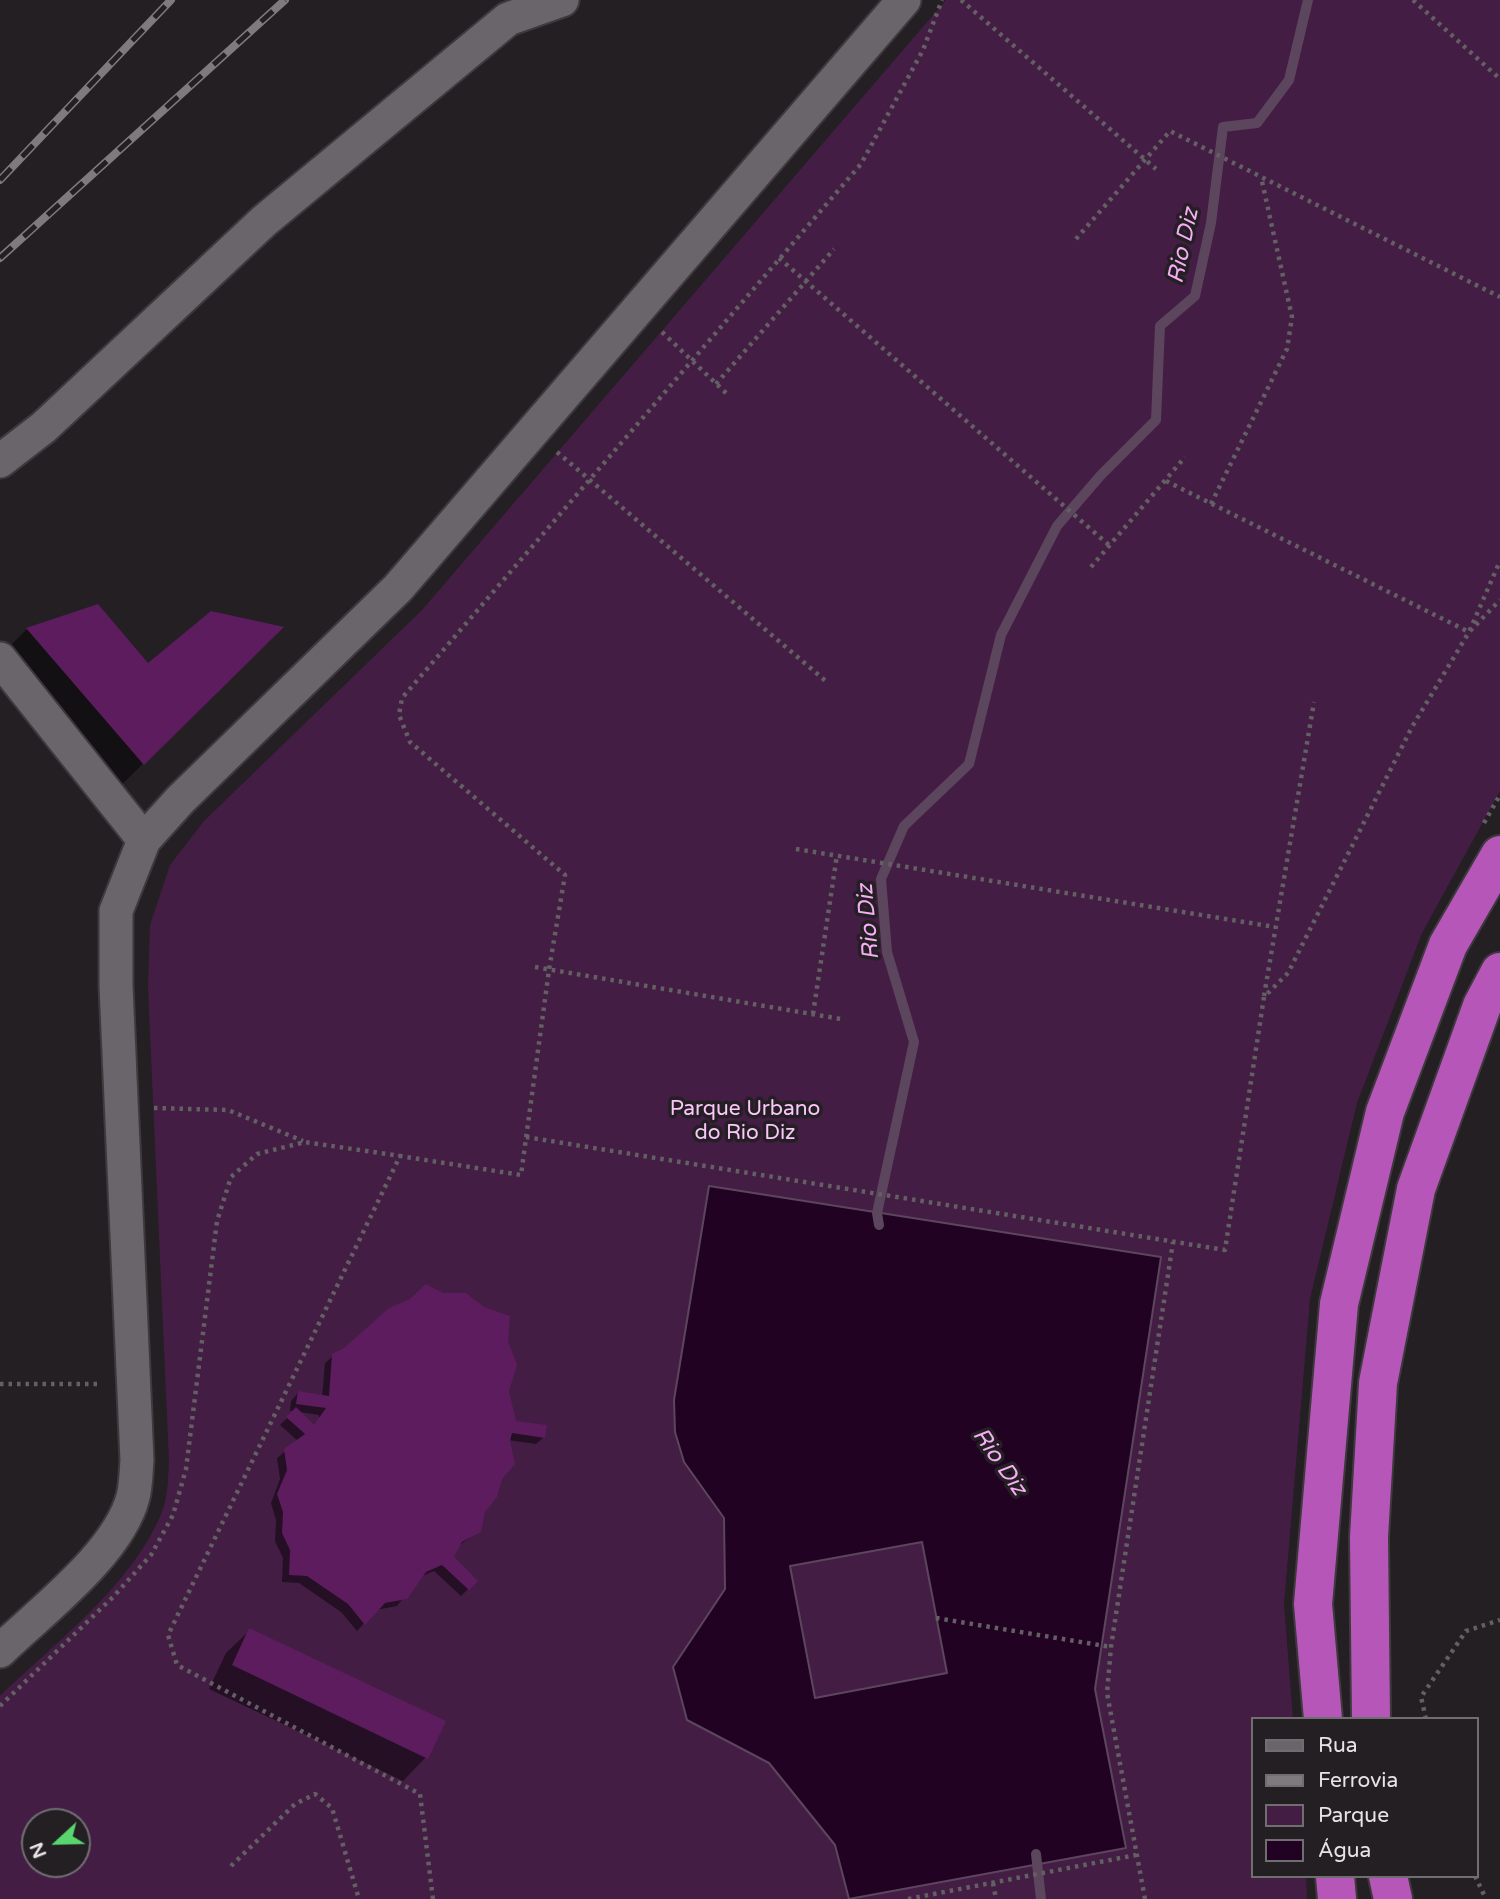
<!DOCTYPE html>
<html>
<head>
<meta charset="utf-8">
<style>
	body { margin:0 }
	#map { position:relative; width:1500px; height:1899px; overflow:hidden; background:#231f23; font-family:"Varela Round",sans-serif }
	canvas { display:block }
	.legend { position:absolute; left:1251px; top:1717px; width:228px; height:161px; box-sizing:border-box; background:#231f23; border:2px solid #716e71; margin:0; padding:9px 12px; list-style:none; font-size:21px; color:#e6e4e6 }
	.legend li { display:flex; align-items:center; gap:14px; height:35px }
	.legend b { width:35px; border:2px solid #716e71 }
	.north { position:absolute; left:21px; top:1808px; width:70px; height:70px; box-sizing:border-box; background:#231f23; border:2px solid #716e71; border-radius:50%; rotate:248deg; font-size:19px; font-weight:700; line-height:28px; text-align:center; color:#e6e4e6 }
	.north::after { content:''; display:block; margin:auto; width:24px; height:32px; background:#59d56f; clip-path:polygon(50% 0,100% 100%,50% 72%,0 100%) }
</style>
</head>
<body>
<div id="map">
<canvas width="1500" height="1899"></canvas>
<ul class="legend">
<li><b style="height:9px;background:#6a656a"></b>Rua</li>
<li><b style="height:9px;background:#7e7b7e"></b>Ferrovia</li>
<li><b style="height:19px;background:#441d45"></b>Parque</li>
<li><b style="height:19px;background:#210222"></b>Água</li>
</ul>
<div class="north">N</div>
</div>
<script>
const c = document.querySelector('canvas').getContext('2d');
c.lineJoin = 'round';
function paint(path, color) { c.fillStyle = color; c.fill(path, 'evenodd'); }
function trace(path, color, width, dash) { c.strokeStyle = color; c.lineWidth = width; c.lineCap = dash ? 'butt' : 'round'; c.setLineDash(dash || []); c.stroke(path); }
function write(font, color, halo, rows, align = 'center') {
  c.font = font + ' "Varela Round",sans-serif'; c.lineWidth = 7; c.setLineDash([]); c.textBaseline = 'middle'; c.strokeStyle = halo; c.fillStyle = color; for (const [text, x, y, turn = 0] of rows) {
    c.save(); c.translate(x, y); c.rotate((+turn || 0) * Math.PI / 180); c.textAlign = isNaN(turn) ? turn : align; if (halo) c.strokeText(text, 0, 0); c.fillText(text, 0, 0); c.restore();
  }
}
const green = new Path2D(`
	M946 0H1500V791L1422 933 1357 1103 1310 1299 1284 1604 1293 1719H1253V1876H1306L1307 1899H0V1696C56 1642 135 1583 163 1509 168 1495 168 1476 169 1461L148 988 150 925 170 865 204 821 422 610ZM35 1822H77V1864H35Z`);
const water = new Path2D(`
	M709 1186 1161 1257 1095 1689 1126 1848 849 1899 835 1845 769 1763 687 1720 673 1667 725 1589 724 1518 684 1462 675 1432 674 1400ZM922 1542 947 1673 815 1698 790 1566Z`);
const shadow = new Path2D(`
	M27 629 148 665 251 658 112 794 0 656Z
	M333 1356 508 1391 514 1422 544 1437 536 1444 508 1440 501 1478 484 1511 480 1531 458 1546 452 1558 476 1581 461 1596 434 1571 420 1577 397 1606 376 1610 357 1631 341 1612 299 1583 282 1582 283 1558 275 1541 276 1520 271 1503 280 1479 277 1458 298 1441 280 1425 294 1411H290L291 1401 298 1393 322 1397 325 1363ZM299 1412 319 1415V1421L314 1426Z
	M250 1630 426 1757 403 1781 209 1689 226 1653Z`);
const stream = new Path2D(`
	M879 1225 877 1213 914 1042 887 952 881 879 904 826 969 764 1001 635 1057 526 1101 475 1156 420 1160 326 1195 296 1211 223 1223 127 1257 123 1289 80 1308 0
	M1036 1854 1041 1899`);
const building = new Path2D(`
	M98 604 148 663 211 611 284 627 144 765 26 628Z
	M426 1284 443 1293H466L484 1307 510 1316 508 1341 517 1365 509 1391 516 1421 547 1425 545 1438 512 1433 510 1441 515 1464 502 1479 497 1497 485 1512 481 1532 462 1542 454 1557 478 1581 469 1590 442 1565 426 1572 407 1599 385 1603 365 1625 348 1604 307 1576 289 1575 290 1550 282 1533 283 1512 277 1494 287 1470 284 1449 305 1434 286 1417 296 1407 314 1425 326 1408 296 1404 298 1391 329 1396 332 1354 344 1348 389 1308 410 1299Z
	M249 1628 446 1721 428 1759 232 1665Z`);
const path = new Path2D(`
	M961 0 1156 169
	M1413 0 1500 79
	M1076 239 1170 131 1500 297
	M779 258 1110 546
	M662 332 727 394
	M716 384 834 249
	M557 452 828 683
	M1166 481 1469 632 1500 600
	M1211 504 1287 349 1292 317 1261 177
	M1091 567 1185 457
	M1484 823 1500 795
	M796 849 1275 927
	M535 967 841 1019
	M1264 996 1314 702
	M813 1014 837 855
	M154 1108 228 1110 303 1141
	M526 1137 1225 1250 1264 997 1288 973 1412 727 1469 632 1500 561
	M0 1384H101
	M936 1618 1111 1647
	M0 1706 113 1597 151 1555 173 1515 186 1469 217 1221 231 1177 257 1154 305 1142 400 1156
	M1426 1719 1421 1697 1466 1631 1500 1620
	M231 1866 295 1804 315 1794 332 1808 359 1899
	M1475 1876 1486 1899
	M993 1883 996 1899
	M433 1899 420 1794 177 1665 168 1635 400 1156 521 1175 549 970 565 875 410 742 399 715 402 698 861 164 923 50 942 0
	M908 1899 1136 1855
	M1145 1899 1107 1693 1111 1647 1173 1242`);
const street = new Path2D(`
	M0 461 44 427 264 221 508 19 562 0
	M0 659 144 840
	M0 1651C41 1611 118 1554 133 1497 136 1486 136 1472 137 1460L116 986V911L144 840 180 800 398 588 904 0`);
const highway = new Path2D(`
	M1323 1719 1313 1604 1339 1304 1385 1112 1448 945 1500 855
	M1371 1719 1369 1537 1378 1383 1416 1189 1482 1006 1500 972
	M1335 1876 1337 1899
	M1388 1876 1393 1899`);
const rail = new Path2D(`
	M0 180 171 0
	M0 258 285 0`);
const parkNames = [
	["Parque Urbano",745,1109],
	["do Rio Diz",745,1133]
];
const waterNames = [
	["Rio Diz",1184,246,-78],
	["Rio Diz",869,922,-95],
	["Rio Diz",999,1462,55]
];
paint(green, '#441d45');
paint(water, '#210222');
trace(water, '#5c465d', 2);
paint(shadow, '#0007');
trace(stream, '#5c465d', 10);
paint(building, '#5c1c5e');
trace(street, '#3d393c', 37);
trace(highway, '#3d393c', 42);
trace(path, '#636063', 4.5, [3.5, 5]);
trace(street, '#6a656a', 33);
trace(highway, '#b756b9', 38);
trace(rail, '#7e7b7e', 8);
trace(rail, '#231f23', 5, [16]);
write('21px', '#fcc5fb', '#231f23', parkNames);
write('italic 23px', '#f6adf5', '#231f23', waterNames);
</script>
</body>
</html>
